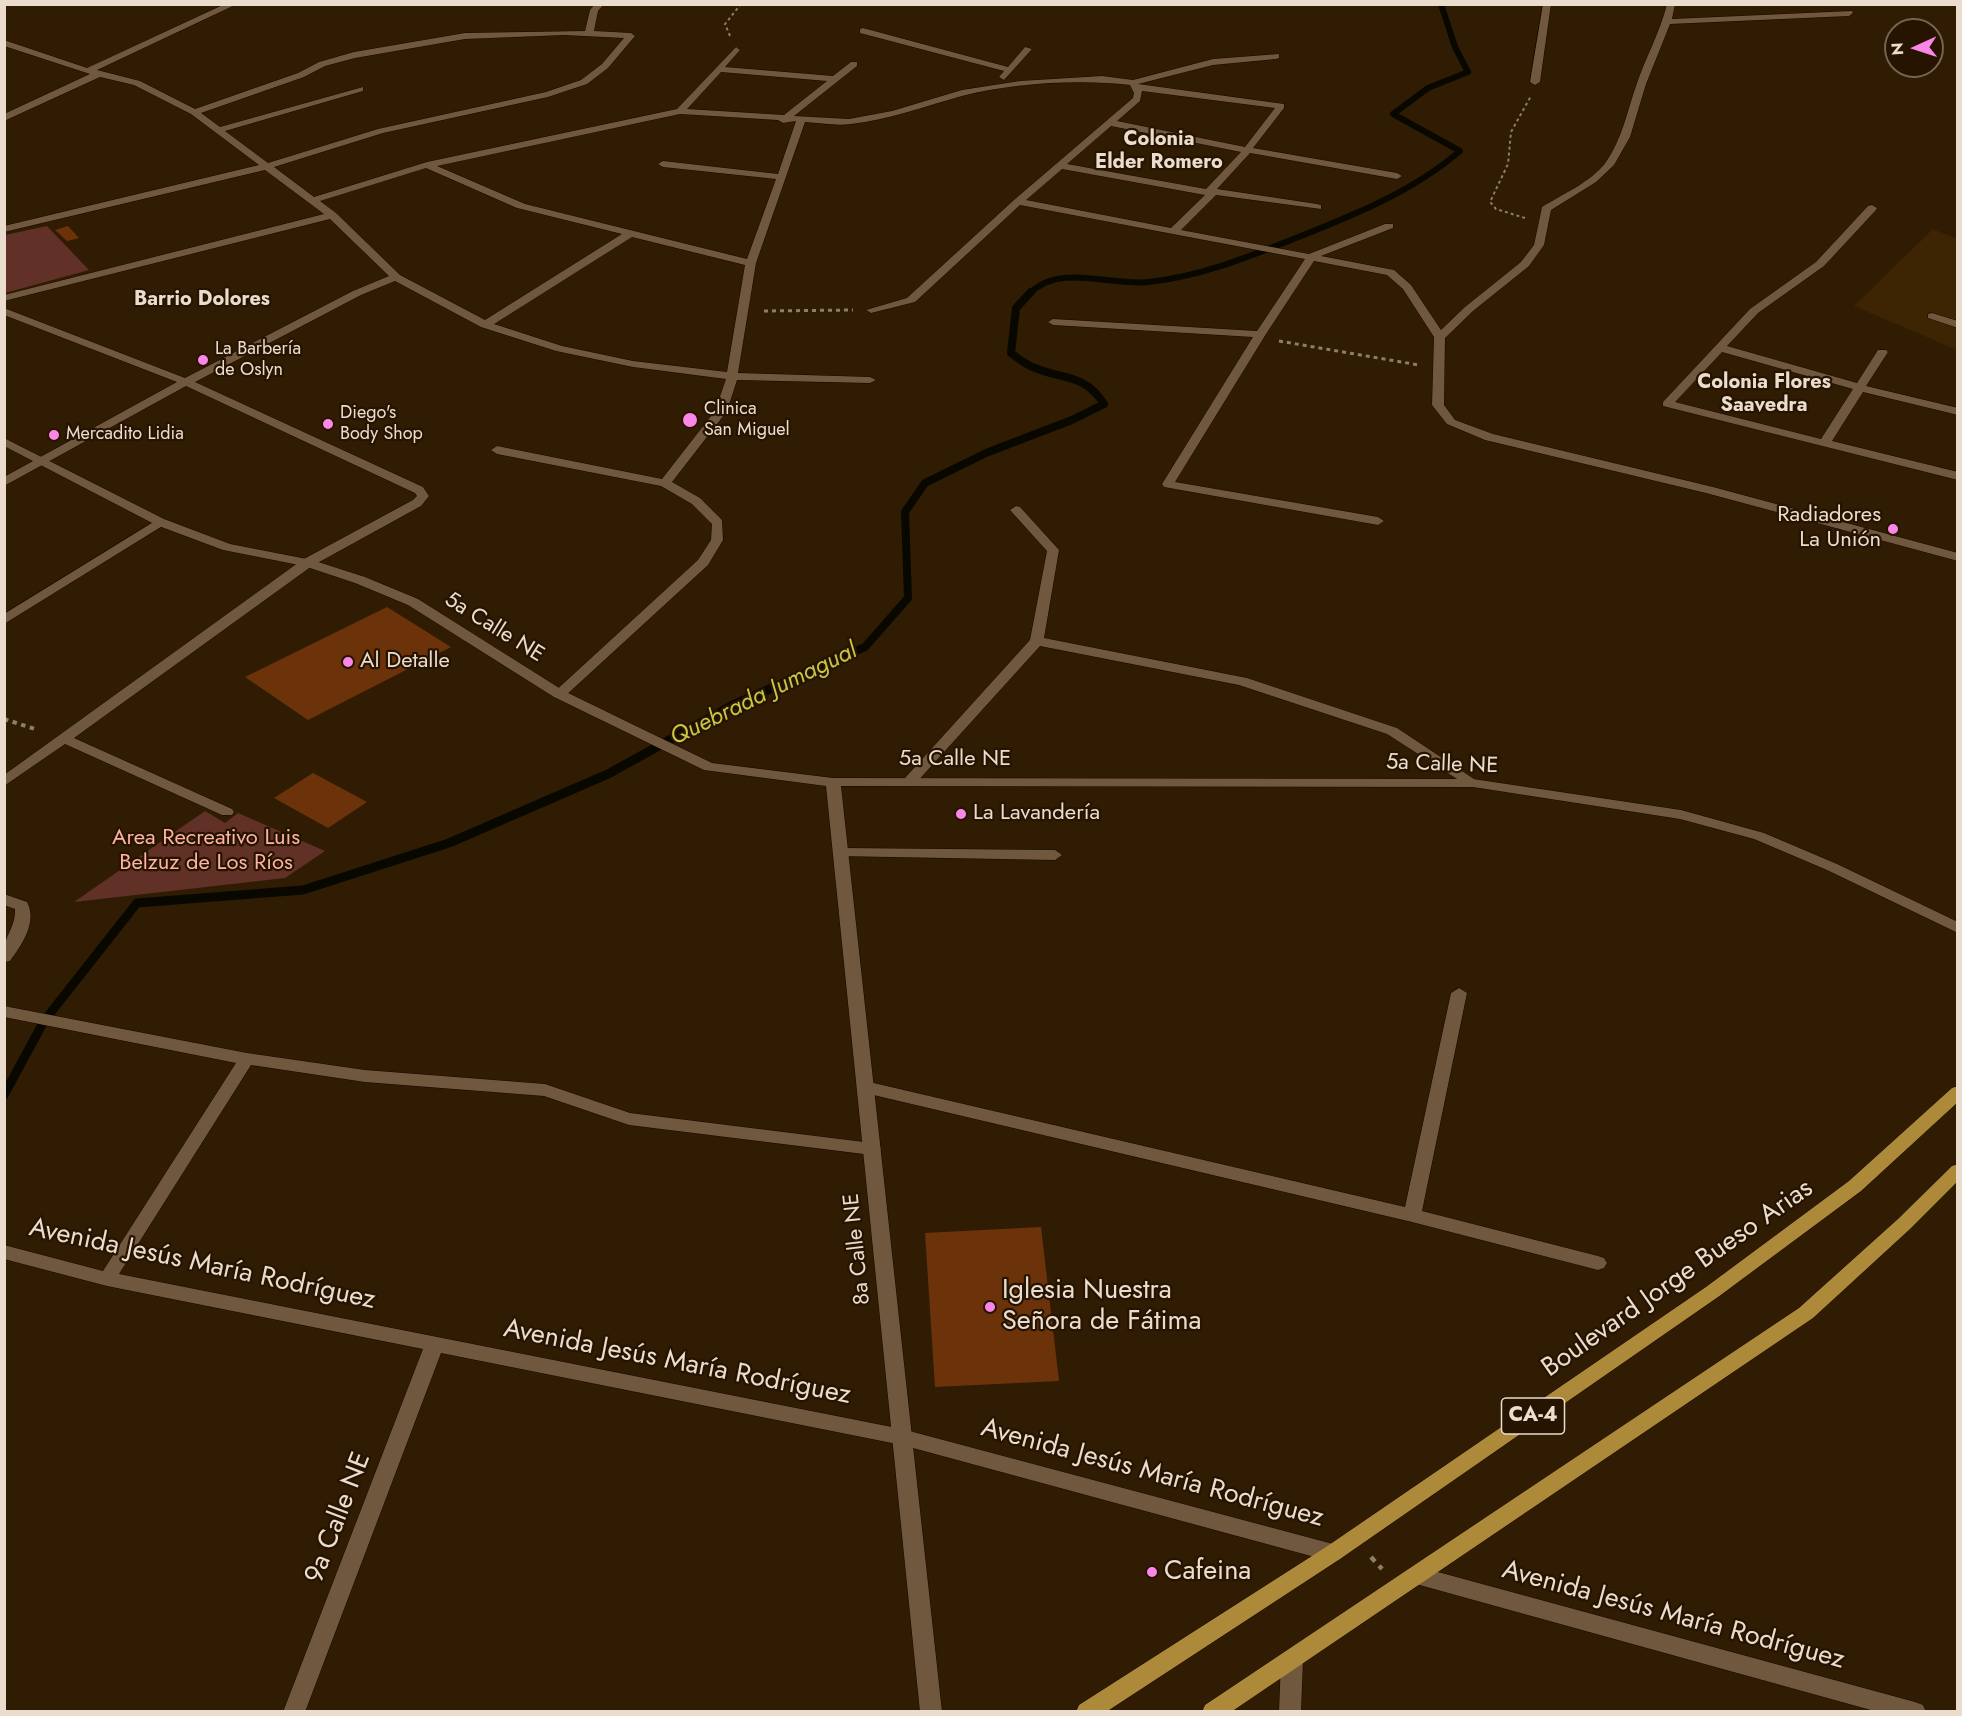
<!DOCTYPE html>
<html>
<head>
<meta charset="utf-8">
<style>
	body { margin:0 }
	#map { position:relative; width:1962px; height:1716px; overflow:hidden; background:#301c03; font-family:Jost,sans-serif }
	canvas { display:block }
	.frame { position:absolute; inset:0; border:6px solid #eaddce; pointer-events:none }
	.north { position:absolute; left:1884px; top:18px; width:60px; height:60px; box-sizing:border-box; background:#261300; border:2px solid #746452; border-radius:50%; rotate:267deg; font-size:16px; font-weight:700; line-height:24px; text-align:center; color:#eaddce }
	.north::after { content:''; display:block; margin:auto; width:21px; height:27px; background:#fa87e8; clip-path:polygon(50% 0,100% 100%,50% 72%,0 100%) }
</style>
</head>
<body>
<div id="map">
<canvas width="1962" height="1716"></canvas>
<div class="frame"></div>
<div class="north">N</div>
</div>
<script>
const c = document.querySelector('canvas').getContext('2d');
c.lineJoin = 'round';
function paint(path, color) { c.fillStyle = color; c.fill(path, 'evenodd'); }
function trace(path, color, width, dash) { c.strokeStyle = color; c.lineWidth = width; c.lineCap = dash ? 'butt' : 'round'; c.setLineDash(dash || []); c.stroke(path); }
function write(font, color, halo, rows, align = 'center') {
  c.font = font + ' Jost,sans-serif'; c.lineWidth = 4.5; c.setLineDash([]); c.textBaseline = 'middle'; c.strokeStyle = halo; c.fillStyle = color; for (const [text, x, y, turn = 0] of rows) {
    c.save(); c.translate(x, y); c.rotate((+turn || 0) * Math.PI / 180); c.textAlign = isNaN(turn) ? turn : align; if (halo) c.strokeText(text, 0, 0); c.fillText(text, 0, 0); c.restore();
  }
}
const built = new Path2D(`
	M1933 229 1957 239V350L1854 306Z`);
const green = new Path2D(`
	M47 226 89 270 5 293V235Z
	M205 811 225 823 238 813 325 851 285 878 74 902Z`);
const streamFar2 = new Path2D(`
	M1030 293C1061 263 1109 286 1148 282 1199 277 1248 257 1296 238 1354 215 1412 192 1460 151L1393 114 1428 88 1468 72 1455 47 1441 4`);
const streamFar1 = new Path2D(`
	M830 662 865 647 908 598 905 512 925 483 986 453 1072 420 1104 404C1085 374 1065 380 1035 368 1026 365 1019 359 1011 353L1016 308 1031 292`);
const stream = new Path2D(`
	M4 1095 44 1021 137 903 303 890 449 843 608 774 733 705 834 661`);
const building = new Path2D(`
	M68 226 79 238 67 241 55 230Z
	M387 607 451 647 308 720 245 677Z
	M313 773 367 802 328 828 274 798Z
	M1041 1227 1059 1381 935 1387 925 1233Z`);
const pathFar3 = new Path2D(`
	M730 36 725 24 741 4
	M1525 218 1496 209 1490 202 1508 164 1511 132 1531 96`);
const pathFar2 = new Path2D(`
	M764 311 853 310
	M1279 341 1419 365`);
const pathFar1 = new Path2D(`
	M4 719 38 730`);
const path = new Path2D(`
	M1371 1557 1382 1569`);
const service = new Path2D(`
	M1932 313 1958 321V328L1928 318V314Z`);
const minor = new Path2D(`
	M225 4H237L97 70 140 81 195 109 298 73 319 62 354 52 465 33 585 31 590 10 595 4H604L598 11 594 31 631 33 635 36 608 68 587 84 548 97 383 133 274 167 314 197 427 162 677 109 736 47 740 50 725 67 833 76 851 62H857V66L794 116 849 119 892 111 962 90 1020 81 1102 76 1133 80 1213 59 1279 54V58L1276 59 1213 65 1138 84 1284 104V108L1253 148 1397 173 1402 176 1397 179 1250 153 1217 189 1317 204 1321 205V209L1216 195 1181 230 1309 254 1385 224H1393V228L1321 256 1394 270 1411 285 1441 330 1465 307 1521 262 1534 245 1542 207C1563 194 1591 182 1606 162 1622 139 1627 112 1636 86 1645 58 1660 33 1667 4H1675L1672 19 1852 11 1853 13 1849 16 1670 24 1646 84 1630 137 1614 165 1596 182 1551 210 1544 245 1529 266 1473 311 1445 338 1444 405 1455 420 1493 434 1713 487 1958 553V561L1706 493 1485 440 1447 424 1432 405 1434 337 1403 289 1387 275 1314 261 1266 334 1175 482 1378 517 1384 521 1378 525 1164 487 1162 484 1253 337 1053 325 1048 322 1053 319 1257 331 1305 259 1020 205 915 302 871 313 866 310 907 298 1014 200 1133 98 1134 93 1130 85C1079 79 1012 83 962 96 925 106 889 120 851 124 836 126 820 123 805 122L756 263 738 373 870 377 876 380 870 383 737 380 727 411 672 482 700 498 722 520 723 540 708 565 564 697H554L552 694 698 560 711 540 712 524 692 504 661 486 497 454 491 450 497 446 662 479 715 411 726 379 633 367 556 351 481 327 395 281 361 295 195 382 423 487 429 496 421 506 312 566 74 738 232 809 234 812 232 815H222L65 744 4 786V775L302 560 413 500 417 496 415 493 186 386 4 486V477L177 382 4 315V308L185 378 353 291 389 276 330 219 4 301V295L324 214 265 170 4 232V226L259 165 191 114 134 85 100 77 4 121V114L90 74 4 46V40L87 68ZM564 35 624 38 602 64 581 80 546 92 378 129 268 163 225 131 363 91V87L220 127 201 113 304 77 325 66 355 58 465 39ZM721 72 827 81 784 115 687 109ZM1142 91 1275 108 1245 147 1117 121 1140 101ZM680 114 778 120 783 123 796 121 778 174 663 161 658 164 663 167 776 179 747 259 525 204 437 166ZM1111 126 1241 152 1206 189 1067 164ZM426 168 517 208 622 234 485 320 400 275 336 213 320 201ZM1062 169 1205 195 1171 228 1026 200ZM632 237 745 265 727 372 633 361 562 346 494 324Z
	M1543 4H1551L1540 82 1535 85 1530 82Z
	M863 28 1008 67 1025 47 1032 49 1004 80 999 77 1004 71 860 33V29Z
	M1872 205 1877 208 1876 210 1824 266 1758 313 1727 346 1857 383 1878 350H1886L1888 352 1866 386 1958 408V415L1863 392 1832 441 1958 472V480L1663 406V402L1750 309 1816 262 1868 206ZM1722 352 1853 389 1821 439 1675 402Z
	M1016 506 1020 507 1059 550 1044 638 1247 678 1397 728 1480 783 1478 786H1468L1387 734 1239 685 1040 646 915 784H905L903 781 905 778 1030 640 1047 551 1010 510Z
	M160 518 166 522 164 525 4 624V614Z
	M841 848 1055 850 1062 855 1055 860 836 856 834 853Z
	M4 894 27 902C38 922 21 946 10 961L4 962C4 957 4 952 4 947 7 933 16 924 15 909L4 905Z
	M1459 988 1467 993 1422 1211 1598 1256 1604 1258 1607 1263 1604 1268 1598 1270 1412 1222 865 1093 859 1091 857 1087 859 1083 865 1081 1405 1207 1451 993Z
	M4 1006 247 1053 365 1070 545 1084 630 1113 872 1143 878 1145 881 1149 878 1153 872 1155 629 1125 544 1096 365 1082 251 1065 119 1274 902 1429 1333 1544 1340 1547 1343 1553 1340 1559 1333 1562 902 1445 441 1353 305 1712H283L423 1349 107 1286 4 1259V1245L103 1271 236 1063 4 1017Z
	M1416 1566 1915 1702 1923 1705 1926 1712H1878L1416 1584 1409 1581 1406 1575 1409 1569Z
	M1292 1651 1299 1653 1303 1660 1301 1712H1279L1281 1660 1285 1653Z`);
const tertiary = new Path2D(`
	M4 438 164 519 230 544 312 560 365 577 418 599 564 691 712 763 833 778 1473 779 1681 810 1764 833 1837 864 1958 922V933L1827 870 1754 839 1680 819 1473 787 841 786 942 1712H920L826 786 704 770 554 697 408 605 355 583 304 566 223 550 156 525 4 446Z`);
const primary = new Path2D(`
	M1958 1086V1102L1861 1191 1718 1297 1340 1559 1106 1712H1076L1079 1705 1326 1547 1706 1287 1849 1181 1952 1088Z
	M1958 1164V1181L1910 1229 1813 1318 1231 1712H1202L1205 1705 1799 1308 1898 1219 1952 1166Z`);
const markers = [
	[203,360,6,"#fa87e8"],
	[690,420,8,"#fa87e8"],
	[328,424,6,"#fa87e8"],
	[54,435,6,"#fa87e8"],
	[1893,529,6,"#fa87e8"],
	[348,662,6,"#fa87e8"],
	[961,814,6,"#fa87e8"],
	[990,1307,6,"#fa87e8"],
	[1152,1572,6,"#fa87e8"]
];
const farPoinames = [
	["La Barbería",215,350],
	["de Oslyn",215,371],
	["Clinica",704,410],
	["San Miguel",704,431],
	["Diego's",340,414],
	["Body Shop",340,435],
	["Mercadito Lidia",66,435]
];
const farNeighbourhoodnames = [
	["Colonia",1159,140],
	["Elder Romero",1159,163],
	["Barrio Dolores",202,300],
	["Colonia Flores",1764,383],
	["Saavedra",1764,406]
];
const shields = [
	[1533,1416,63]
];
const shieldNames = [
	["CA-4",1533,1416]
];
const poiNames = [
	["Radiadores",1881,516,"right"],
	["La Unión",1881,541,"right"],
	["Al Detalle",360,662],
	["La Lavandería",973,814]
];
const streetNames = [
	["5a Calle NE",494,628,32],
	["5a Calle NE",955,760],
	["5a Calle NE",1442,765,2],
	["8a Calle NE",858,1249,-96]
];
const parkNames = [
	["Area Recreativo Luis",206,839],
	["Belzuz de Los Ríos",206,864]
];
const waterNames = [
	["Quebrada Jumagual",764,695,-26]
];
const nearStreetnames = [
	["Avenida Jesús María Rodríguez",202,1265,12],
	["Boulevard Jorge Bueso Arias",1678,1279,-35],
	["Avenida Jesús María Rodríguez",677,1363,11],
	["Avenida Jesús María Rodríguez",1152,1474,15],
	["9a Calle NE",339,1518,-69],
	["Avenida Jesús María Rodríguez",1673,1616,15]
];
const nearPoinames = [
	["Iglesia Nuestra",1002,1291],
	["Señora de Fátima",1002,1322],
	["Cafeina",1164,1572]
];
paint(built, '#3d2402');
paint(green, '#613128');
trace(streamFar2, '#090800', 6);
trace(streamFar1, '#090800', 8);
trace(stream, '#090800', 9);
paint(building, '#6c330b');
trace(service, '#170600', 1);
trace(minor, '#170600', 1);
trace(tertiary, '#170600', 1);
trace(primary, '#170600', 1);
trace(pathFar3, '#8d7d69', 2, [3, 3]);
trace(pathFar2, '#8d7d69', 3, [4, 4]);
trace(pathFar1, '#8d7d69', 4, [4.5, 4.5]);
trace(path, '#8d7d69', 4.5, [6, 6]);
paint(service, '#70583e');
paint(minor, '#70583e');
paint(tertiary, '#70583e');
paint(primary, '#ac8a3a');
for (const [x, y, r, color] of markers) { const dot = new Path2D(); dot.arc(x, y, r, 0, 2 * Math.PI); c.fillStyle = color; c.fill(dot); trace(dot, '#261300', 2); }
write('18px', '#eaddce', '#261300', farPoinames, 'left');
write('bold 20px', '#eaddce', '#261300', farNeighbourhoodnames);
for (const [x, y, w] of shields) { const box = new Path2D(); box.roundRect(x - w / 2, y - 18, w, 36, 4.5); c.fillStyle = '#261300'; c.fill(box); trace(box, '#eaddce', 1.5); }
write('bold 21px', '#eaddce', null, shieldNames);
write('22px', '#eaddce', '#261300', poiNames, 'left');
write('22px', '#eaddce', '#261300', streetNames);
write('22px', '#fdb3a5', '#261300', parkNames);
write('italic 24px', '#c9c642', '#261300', waterNames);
write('27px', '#eaddce', '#261300', nearStreetnames);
write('27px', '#eaddce', '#261300', nearPoinames, 'left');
</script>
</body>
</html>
